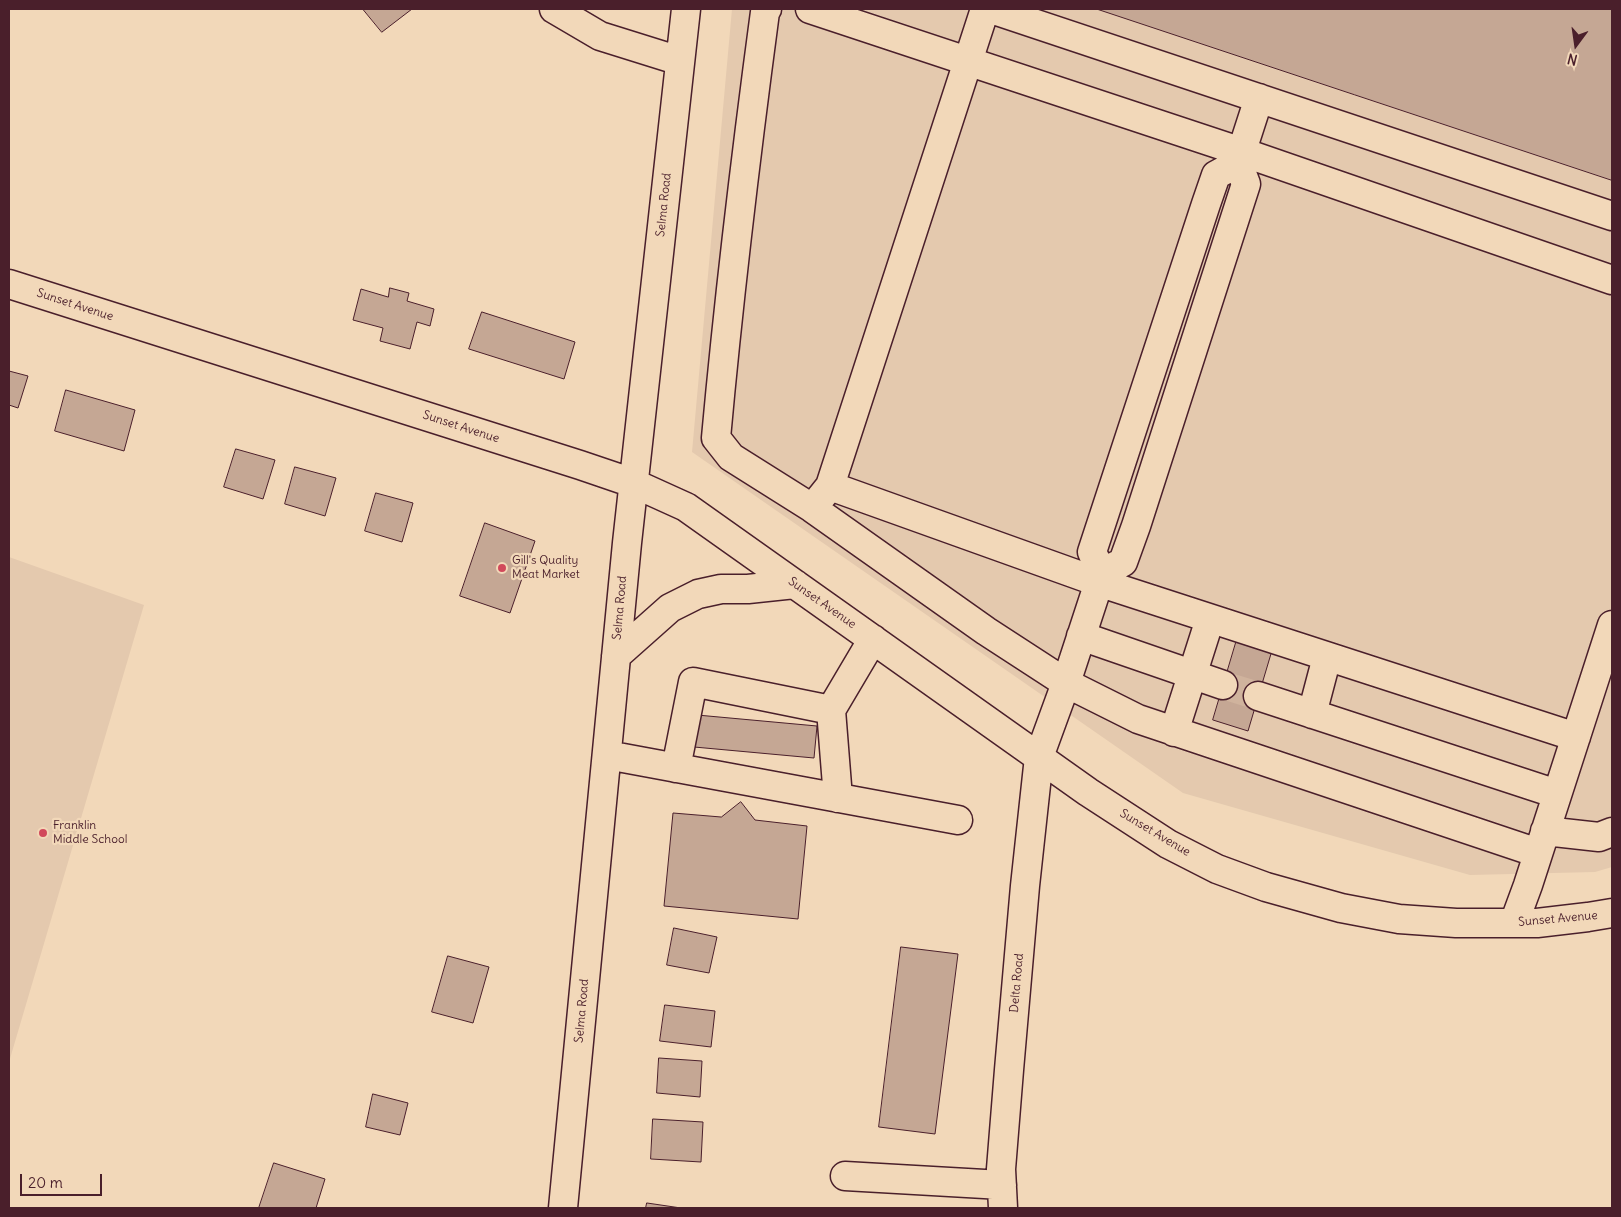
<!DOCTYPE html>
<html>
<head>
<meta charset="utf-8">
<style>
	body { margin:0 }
	#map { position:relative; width:1621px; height:1217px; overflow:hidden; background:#f2d8b9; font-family:Delius,sans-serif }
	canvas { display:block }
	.frame { position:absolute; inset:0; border:10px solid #4a1f2b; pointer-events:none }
	.north { position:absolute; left:1551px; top:20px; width:50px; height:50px; -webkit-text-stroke:4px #f2d8b9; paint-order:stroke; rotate:194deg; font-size:14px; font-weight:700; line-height:20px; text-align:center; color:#4a1f2b }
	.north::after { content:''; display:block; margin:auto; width:18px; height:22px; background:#4a1f2b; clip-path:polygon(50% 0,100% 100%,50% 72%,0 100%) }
	.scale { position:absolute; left:20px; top:1174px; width:82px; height:22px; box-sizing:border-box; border:2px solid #4a1f2b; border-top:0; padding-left:6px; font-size:15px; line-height:18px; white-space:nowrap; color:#4a1f2b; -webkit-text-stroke:4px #f2d8b9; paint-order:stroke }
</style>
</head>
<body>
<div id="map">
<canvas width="1621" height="1217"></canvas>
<div class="frame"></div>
<div class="north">N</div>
<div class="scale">20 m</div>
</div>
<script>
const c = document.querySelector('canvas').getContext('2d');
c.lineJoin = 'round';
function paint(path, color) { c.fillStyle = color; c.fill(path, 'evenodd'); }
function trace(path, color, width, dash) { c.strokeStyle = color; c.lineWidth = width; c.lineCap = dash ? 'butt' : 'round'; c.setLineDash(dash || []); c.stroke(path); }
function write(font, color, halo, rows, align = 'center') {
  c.font = font + ' Delius,sans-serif'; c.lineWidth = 4.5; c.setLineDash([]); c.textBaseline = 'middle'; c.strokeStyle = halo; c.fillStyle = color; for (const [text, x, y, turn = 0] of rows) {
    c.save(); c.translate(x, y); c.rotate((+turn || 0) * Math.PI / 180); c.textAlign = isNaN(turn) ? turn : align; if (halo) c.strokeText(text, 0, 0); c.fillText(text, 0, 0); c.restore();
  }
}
const built = new Path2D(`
	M732 9H1612V867L1595 872 1470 875 1183 793 692 452Z
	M9 557 144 605 9 1062Z`);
const building = new Path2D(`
	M363 9H412L382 32Z
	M1097 9H1612V180Z
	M390 288 409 293 407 301 434 309 430 326 417 322 410 349 380 341 383 328 353 320 361 289 388 297Z
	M482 312 575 342 564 379 469 349Z
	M9 371 28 376 18 408 9 405Z
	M66 390 135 410 124 451 55 431Z
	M236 449 275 460 263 499 224 487Z
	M295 467 336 478 325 516 285 504Z
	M376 493 413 503 402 542 365 531Z
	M485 523 535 541 510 613 460 596Z
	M1238 636 1273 647 1248 731 1213 720Z
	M697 715 817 726 814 758 694 747Z
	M741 802 755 820 807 826 798 919 664 906 673 813 721 817Z
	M674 928 717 937 709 973 667 965Z
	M901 947 958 954 935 1134 879 1127Z
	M448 956 489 967 473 1023 432 1012Z
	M665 1005 715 1011 711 1047 660 1041Z
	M659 1058 702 1061 700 1097 657 1093Z
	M373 1094 408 1103 400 1135 366 1127Z
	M653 1119 703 1122 701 1162 651 1159Z
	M274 1163 325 1179 316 1208H259Z
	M647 1203 681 1208H646Z`);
const minorTunnel = new Path2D(`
	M1223 685 1258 696`);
const minor = new Path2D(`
	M554 9 600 36 680 61
	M767 9 765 12C746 154 729 295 716 438L731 457 812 508 986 631 1066 683 1138 719 1538 853
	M810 9 1242 152 1612 280
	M991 9 1612 216
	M9 284 580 465 633 483 686 507 1088 792 1168 844 1217 869 1266 887 1341 908 1399 919 1456 923H1537L1588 917 1612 913
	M830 486 1098 582 1576 737
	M818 501 830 486 985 9
	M1102 573 1092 552 1206 204 1216 175 1238 163
	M1081 636 1223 685
	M616 656 670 608 698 594 721 589H748L795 584
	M1258 696 1557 794
	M831 710 838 798
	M1312 714 1327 657
	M1174 732 1210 619
	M607 755 958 820
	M676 768 693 682 831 710 873 639
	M1545 831 1599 837 1612 832
	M1514 923 1528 885 1612 625
	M845 1176 1002 1185
	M563 1208 627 543 686 9
	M1003 1208 1001 1169 1009 1070 1025 886 1039 757 1066 683 1102 573 1123 562 1136 526 1246 184 1238 163 1259 98`);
const markers = [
	[502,568,5,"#d1495b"],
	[43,833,5,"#d1495b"]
];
const streetNames = [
	["Selma Road",664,205,-84],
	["Sunset Avenue",75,305,18],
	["Sunset Avenue",461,427,18],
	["Sunset Avenue",822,603,35],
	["Selma Road",620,608,-85],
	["Sunset Avenue",1155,833,31],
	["Sunset Avenue",1558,919,-5],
	["Delta Road",1017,983,-85],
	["Selma Road",582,1011,-85]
];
const poiNames = [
	["Gill's Quality",512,561],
	["Meat Market",512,575],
	["Franklin",53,826],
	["Middle School",53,840]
];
paint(built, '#e4c9ae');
paint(building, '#c5a794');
trace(building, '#4a1f2b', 1);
trace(minorTunnel, '#d0b39d', 28, [28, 14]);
trace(minor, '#4a1f2b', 31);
trace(minor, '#f2d8b9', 28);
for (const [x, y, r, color] of markers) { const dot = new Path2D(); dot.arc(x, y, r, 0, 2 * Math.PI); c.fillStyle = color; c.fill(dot); trace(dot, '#f2d8b9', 2); }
write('12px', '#4a1f2b', '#f2d8b9', streetNames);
write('12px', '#4a1f2b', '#f2d8b9', poiNames, 'left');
</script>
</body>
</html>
